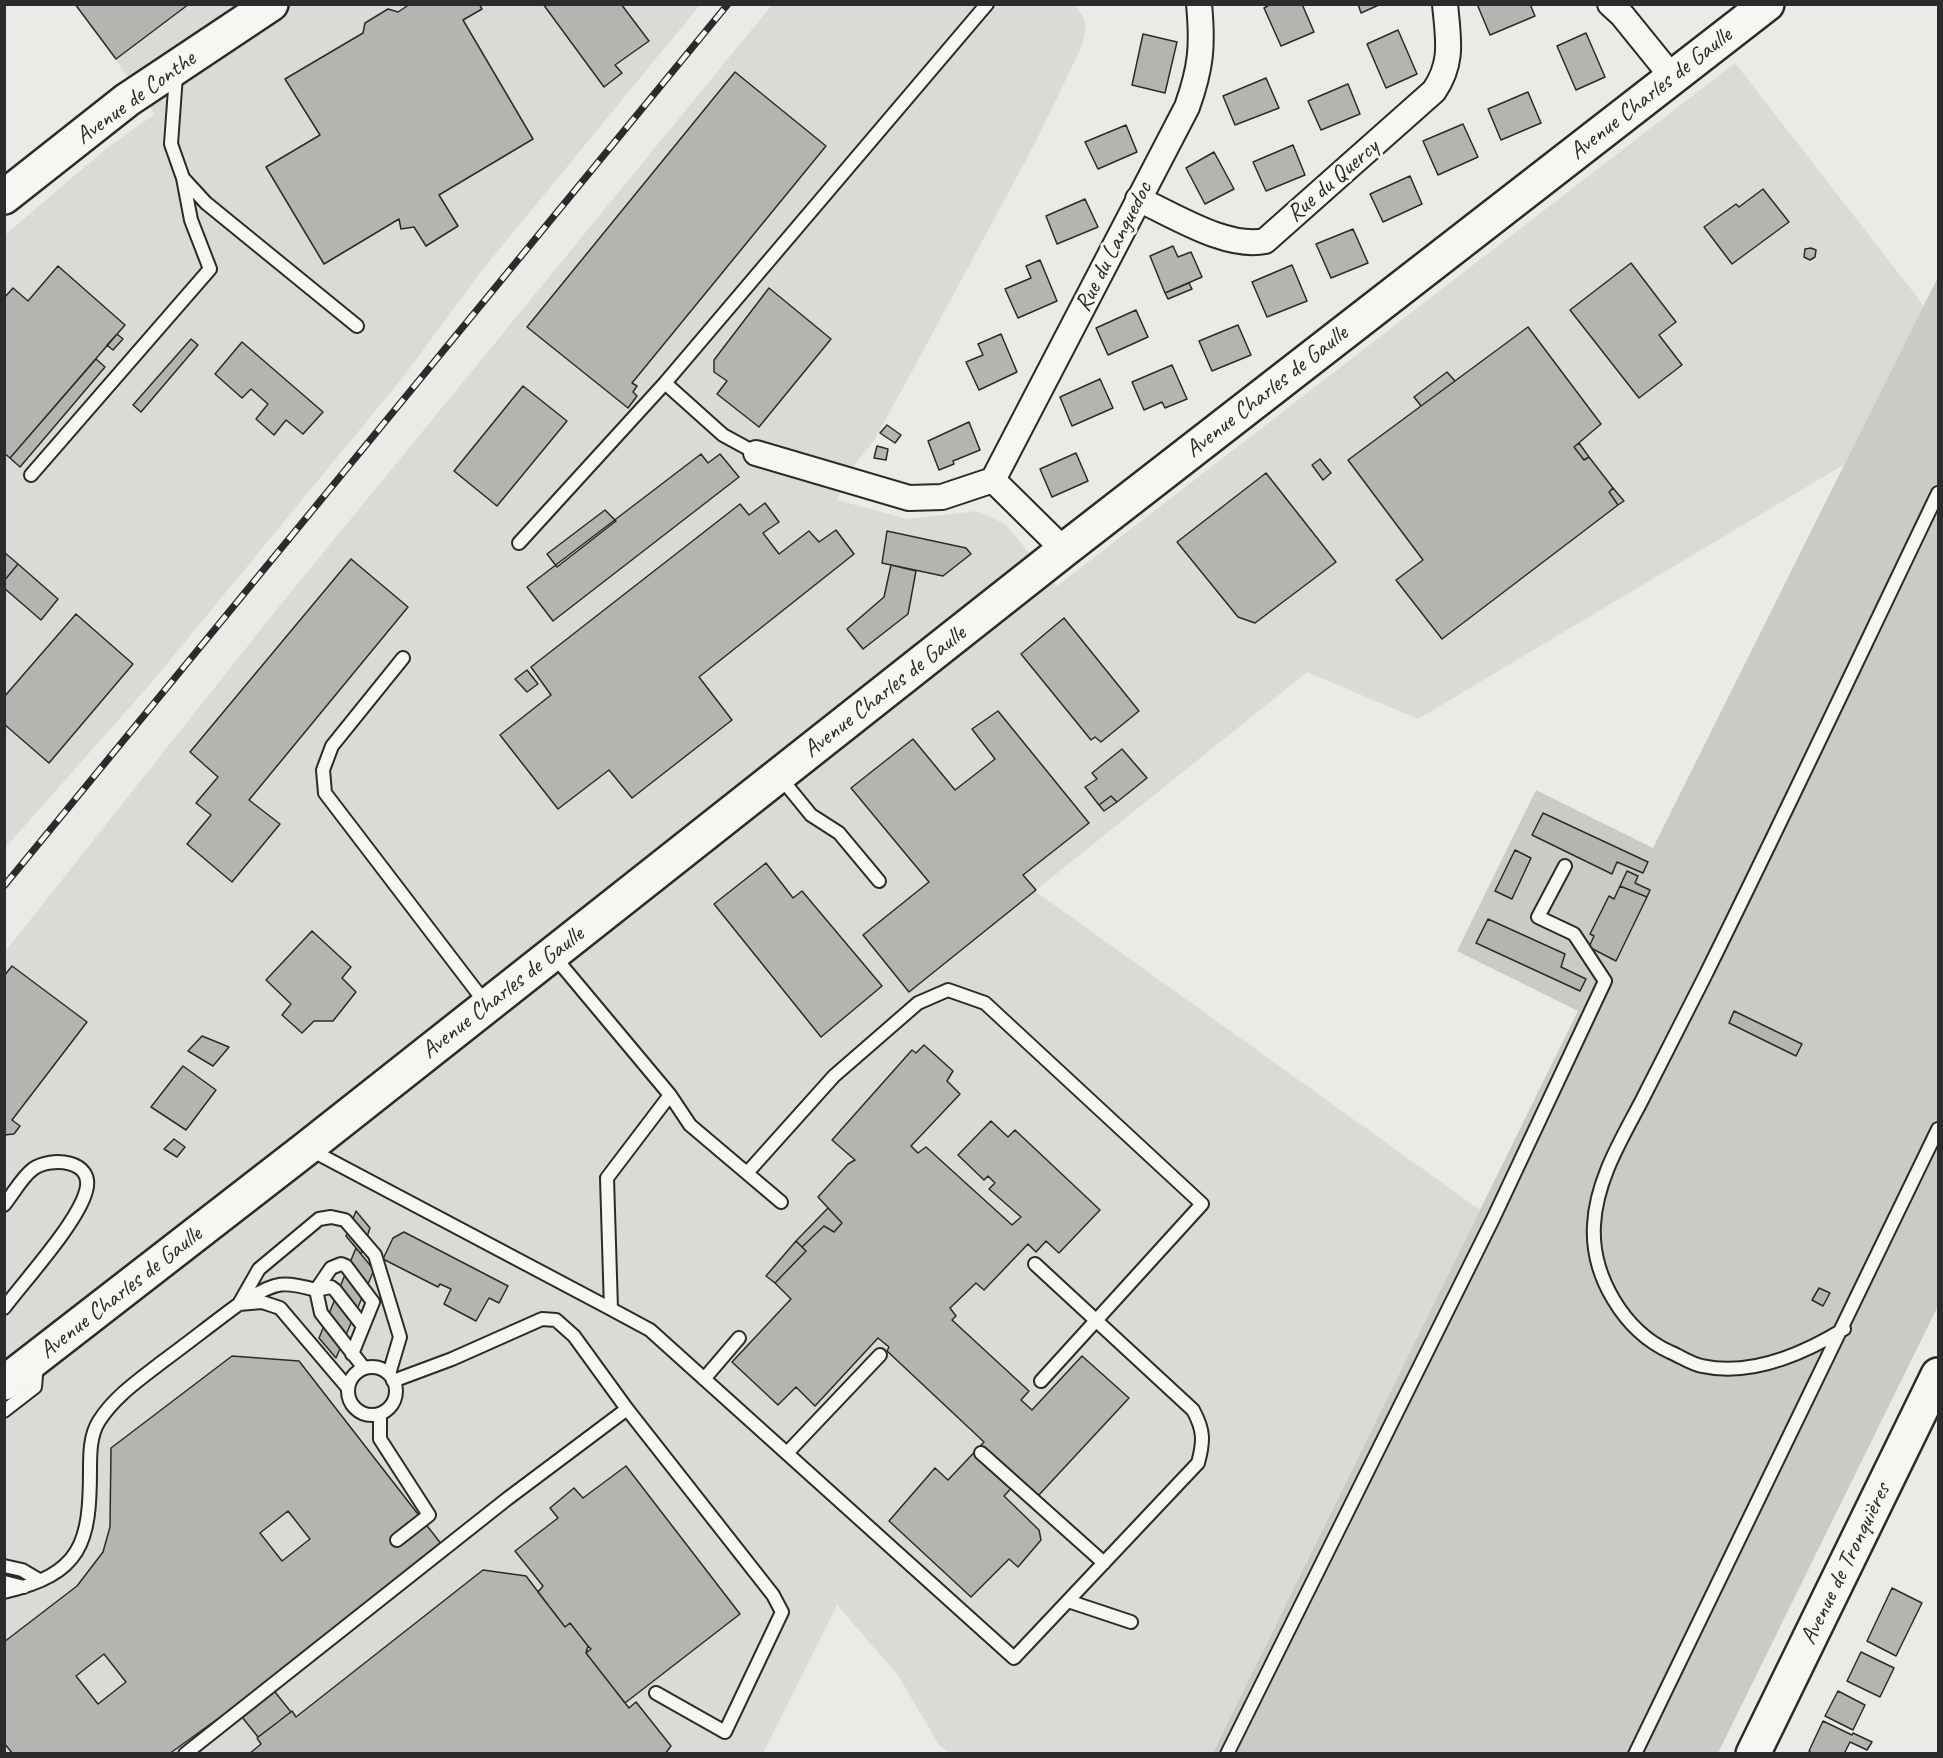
<!DOCTYPE html>
<html>
<head>
<meta charset="utf-8">
<style>
	body { margin:0 }
	#map { position:relative; width:1943px; height:1758px; overflow:hidden; background:#eaeae6; font-family:Caveat,sans-serif }
	canvas { display:block }
	.frame { position:absolute; inset:0; border:6px solid #2b2b2b; pointer-events:none }
</style>
</head>
<body>
<div id="map">
<canvas width="1943" height="1758"></canvas>
<div class="frame"></div>
</div>
<script>
const c = document.querySelector('canvas').getContext('2d');
c.lineJoin = 'round';
function paint(path, color) { c.fillStyle = color; c.fill(path, 'evenodd'); }
function trace(path, color, width, dash) { c.strokeStyle = color; c.lineWidth = width; c.lineCap = dash ? 'butt' : 'round'; c.setLineDash(dash || []); c.stroke(path); }
function write(font, color, halo, rows, align = 'center') {
  c.font = font + ' Caveat,sans-serif'; c.lineWidth = 6; c.setLineDash([]); c.textBaseline = 'middle'; c.strokeStyle = halo; c.fillStyle = color; for (const [text, x, y, turn = 0] of rows) {
    c.save(); c.translate(x, y); c.rotate((+turn || 0) * Math.PI / 180); c.textAlign = isNaN(turn) ? turn : align; if (halo) c.strokeText(text, 0, 0); c.fillText(text, 0, 0); c.restore();
  }
}
const built = new Path2D(`
	M1073 4 1083 16 1086 26 1082 46 1035 143 910 375 873 442 855 464 837 500 907 519 977 511 1005 524 1057 586 1735 63 1924 306 1845 464 1418 719 1307 672 1035 891 1480 1210 1212 1753H950L939 1745 898 1675 837 1605 763 1753H5L4 953 277 609 772 5Z
	M75 5H700L483 269 404 376 152 682 5 848V235L107 148 155 114Z`);
const green = new Path2D(`
	M1938 277V1306L1718 1753 1212 1754 1578 1011 1457 951 1536 790 1653 848Z`);
const building = new Path2D(`
	M75 4H189L116 59Z
	M410 4H479L482 9 463 20 533 139 439 195 458 226 426 246 414 227 401 229 399 219 324 264 266 167 320 135 285 79 363 33 365 23 388 9 398 12Z
	M543 4H621L649 41 615 65 622 73 604 87Z
	M1271 4H1302L1314 32 1281 46 1264 8Z
	M1358 4H1381L1361 13Z
	M1477 4H1530L1535 16 1490 35Z
	M1398 30 1417 74 1386 88 1367 44Z
	M1586 33 1605 77 1576 90 1557 46Z
	M1143 34 1177 42 1165 93 1132 85Z
	M735 72 826 146 632 383 637 386 633 392 637 396 628 408 527 327Z
	M1266 78 1279 108 1235 125 1223 96Z
	M1348 84 1360 114 1321 130 1308 101Z
	M1528 92 1541 123 1501 140 1488 109Z
	M1463 124 1478 157 1438 175 1423 141Z
	M1126 125 1137 152 1098 169 1085 142Z
	M1293 145 1305 175 1266 191 1253 162Z
	M1214 152 1234 189 1205 204 1186 168Z
	M1410 176 1422 204 1383 222 1370 194Z
	M1763 189 1789 222 1732 264 1704 227 1736 204 1739 207Z
	M1085 199 1098 227 1057 244 1046 216Z
	M1353 229 1368 263 1331 278 1316 244Z
	M1173 246 1178 257 1191 252 1202 277 1165 293 1150 256Z
	M1811 248 1816 250 1815 257 1810 260 1804 257 1805 249Z
	M1040 260 1057 301 1018 318 1005 289 1031 278 1026 266Z
	M1631 263 1676 322 1659 335 1682 365 1639 398 1570 310Z
	M1292 265 1307 301 1267 317 1252 282Z
	M58 266 125 325 10 458 4 453V298L13 288 28 301Z
	M1189 283 1192 289 1168 299 1165 293Z
	M769 288 831 339 759 427 717 394 727 381 714 372V360Z
	M1136 310 1148 337 1108 355 1096 328Z
	M1238 325 1251 355 1212 371 1199 341Z
	M1528 327 1601 424 1574 447 1584 460 1589 457 1613 488 1609 492 1618 505 1442 639 1396 580 1423 560 1348 460Z
	M117 334 123 339 113 350 107 345Z
	M1001 334 1017 372 979 390 966 362 983 355 978 344Z
	M191 339 198 345 141 412 133 405Z
	M242 342 323 412 303 434 286 420 274 435 256 419 268 404 251 389 242 398 215 374Z
	M96 359 105 367 20 467 10 458Z
	M1172 365 1187 399 1165 408 1162 402 1144 410 1132 382Z
	M1447 372 1455 381 1421 406 1414 397Z
	M1100 379 1113 408 1072 426 1060 397Z
	M523 386 567 421 497 506 454 471Z
	M969 422 980 450 953 461 954 464 939 470 928 441Z
	M887 425 901 435 895 443 880 433Z
	M1579 443 1589 457 1584 460 1574 447Z
	M877 446 888 449 886 460 874 458Z
	M1076 453 1088 481 1052 497 1040 469Z
	M701 454 708 463 720 454 739 477 553 621 527 587Z
	M1320 459 1331 473 1323 480 1312 465Z
	M1266 473 1336 562 1255 623 1238 617 1177 542Z
	M1613 488 1624 501 1618 505 1609 492Z
	M765 503 779 522 763 533 779 554 809 531 819 542 836 530 854 554 699 677 732 720 632 798 609 770 558 809 500 735 551 695 531 667 740 504 749 515Z
	M605 510 616 521 557 567 547 554Z
	M887 531 966 548 971 554 943 576 882 563Z
	M4 552 18 564 4 581Z
	M351 559 408 607 249 800 280 824 232 882 187 844 211 815 196 803 218 777 190 752Z
	M18 564 58 599 41 620 4 588V581Z
	M891 565 916 571 908 614 863 649 847 629 884 597Z
	M76 614 133 664 49 763 4 724V697Z
	M1064 618 1139 711 1101 742 1095 737 1091 740 1021 654Z
	M527 670 538 684 527 692 515 679Z
	M998 711 1089 823 1023 875 1036 890 909 992 863 935 929 882 851 788 913 739 955 790 995 759 972 729Z
	M1122 749 1147 778 1117 802 1111 796 1099 805 1085 787 1097 779 1092 773Z
	M1111 796 1117 802 1104 811 1099 805Z
	M1543 813 1648 862 1643 873 1617 862 1612 874 1532 835Z
	M1515 850 1531 858 1512 899 1495 891Z
	M766 863 793 898 802 891 882 986 821 1037 714 904Z
	M1627 871 1638 876 1635 883 1650 890 1647 897 1620 886Z
	M1620 886 1647 897 1616 961 1589 947 1594 936 1590 934 1609 896 1614 899Z
	M1488 919 1565 954 1561 967 1586 979 1580 991 1476 943Z
	M312 931 351 967 342 978 356 992 333 1021H314L302 1033 282 1015 291 1004 266 980Z
	M12 966 87 1022 12 1120 20 1126 14 1134 4 1135V976Z
	M1734 1011 1802 1044 1796 1056 1729 1023Z
	M202 1036 229 1047 213 1066 188 1051Z
	M924 1045 953 1071 947 1081 960 1094 911 1146 918 1153 926 1147 1012 1225 1021 1217 989 1189 995 1183 988 1176 984 1180 958 1155 991 1121 1008 1137 1015 1130 1100 1210 1059 1253 1046 1241 1036 1252 1028 1244 984 1290 976 1283 950 1308 956 1316 952 1320 1029 1391 1021 1400 1032 1410 1082 1356 1129 1398 1037 1497 1019 1480 1004 1496 1039 1530 1041 1540 1018 1567 1009 1559 971 1597 889 1521 935 1468 948 1480 984 1442 887 1351 889 1347 878 1338 815 1406 796 1387 778 1405 732 1362 791 1299 775 1283 806 1251 802 1247 824 1226 834 1232 842 1223 818 1197 848 1164 855 1160 832 1140 912 1050 916 1053Z
	M183 1066 216 1090 186 1130 151 1107Z
	M174 1139 185 1147 177 1157 164 1149Z
	M828 1208 842 1223 834 1232 824 1226 802 1247 796 1241Z
	M356 1211 370 1228 361 1254 346 1236Z
	M404 1232 508 1286 499 1303 489 1298 476 1321 444 1304 451 1289 440 1284 438 1287 383 1259 393 1238Z
	M796 1241 806 1251 775 1283 766 1276Z
	M356 1248 374 1270 336 1358 319 1338Z
	M1819 1288 1830 1293 1823 1306 1812 1300Z
	M232 1356 299 1361 442 1545 234 1707 169 1754H13L4 1743V1642L77 1586 103 1552 110 1527 111 1448ZM288 1511 310 1539 282 1561 260 1533ZM104 1654 126 1682 98 1704 76 1676Z
	M626 1466 740 1614 625 1703 586 1653 588 1646 570 1623 565 1627 538 1592 543 1586 515 1551 558 1518 550 1508 574 1488 583 1498Z
	M483 1570 526 1576 565 1627 570 1623 588 1646 591 1649 586 1653 629 1708 636 1702 671 1746 665 1754H249L261 1744 257 1738 274 1725 292 1711 296 1717Z
	M1892 1588 1922 1603 1896 1656 1867 1641Z
	M1861 1652 1894 1668 1880 1697 1847 1681Z
	M267 1682 291 1712 258 1737 234 1707Z
	M1838 1691 1865 1705 1853 1730 1825 1716Z
	M1823 1721 1852 1735 1853 1733 1872 1742 1867 1750 1850 1742 1844 1754H1813L1809 1751Z`);
const lane = new Path2D(`
	M176 75 171 144 183 178 206 203 357 326
	M665 383 723 435 756 453
	M31 475 210 269 191 220 183 178
	M519 543 665 383 987 4
	M403 658 332 746 323 770 325 793 487 1005
	M780 777 811 815 839 833 879 881
	M670 1095 690 1125 781 1202
	M309 1149 611 1309 607 1178 670 1095 553 955
	M747 1173 834 1076 918 1003 948 990 985 1003 1202 1204 1041 1381
	M4 1205C13 1194 22 1177 33 1169 51 1156 95 1160 86 1191 78 1222 26 1279 4 1308
	M316 1290 331 1268 341 1264 346 1266 373 1302 352 1354
	M316 1290 331 1287 335 1290 363 1326
	M245 1300C277 1283 280 1280 316 1290L321 1313 364 1368
	M239 1304 259 1269 319 1219 331 1217 345 1220 375 1255 400 1337 389 1374
	M611 1309 650 1330 1014 1658 1198 1463C1204 1441 1204 1430 1193 1410L1035 1264
	M1844 1329C1803 1354 1751 1377 1702 1366 1691 1364 1680 1356 1670 1352 1624 1331 1591 1276 1594 1225 1596 1181 1621 1140 1641 1102 1662 1060 1683 1019 1704 978 1784 817 1860 655 1938 493
	M348 1391a24 24 0 1 1 48 0a24 24 0 1 1-48 0Z
	M704 1379 739 1338
	M393 1381 452 1359 542 1319 556 1320 574 1336 627 1409 773 1595 782 1612 725 1732 656 1693
	M4 1411 35 1387 37 1364
	M380 1414V1439L429 1515 397 1540
	M787 1453 880 1355
	M981 1453 1104 1563
	M4 1566 22 1570 39 1580
	M4 1582 24 1587
	M4 1592C82 1574 90 1543 90 1470 90 1454 90 1435 99 1421 115 1396 139 1380 162 1362 188 1343 213 1323 239 1304L262 1302 280 1308 348 1388
	M1068 1601 1131 1622
	M185 1754 507 1499 627 1409
	M1227 1754 1493 1219 1605 981 1574 934 1538 917 1565 866
	M1635 1754 1938 1129`);
const street = new Path2D(`
	M1610 4 1622 15 1673 78
	M1138 199C1174 215 1226 249 1265 241L1434 91C1454 62 1448 38 1445 4
	M756 453 909 498 942 497 993 480
	M1064 550 993 480 1187 107C1201 68 1203 46 1199 4`);
const secondary = new Path2D(`
	M4 197 127 100 271 4
	M4 1383 307 1148 1064 550 1767 4
	M1753 1754 1938 1375`);
const rail = new Path2D(`
	M4 886 728 4`);
const streetNames = [
	["Avenue Charles de Gaulle",1651,94,-38],
	["Avenue de Conthe",136,98,-36],
	["Rue du Quercy",1333,181,-41],
	["Rue du Languedoc",1114,247,-63],
	["Avenue Charles de Gaulle",1267,392,-38],
	["Avenue Charles de Gaulle",885,692,-38],
	["Avenue Charles de Gaulle",503,993,-38],
	["Avenue Charles de Gaulle",121,1293,-38],
	["Avenue de Tronquières",1846,1564,-64]
];
paint(built, '#dadad6');
paint(green, '#cacac7');
paint(building, '#b4b4b1');
trace(building, '#2b2b2b', 1.5);
trace(lane, '#2b2b2b', 16);
trace(street, '#2b2b2b', 28);
trace(secondary, '#2b2b2b', 38);
trace(lane, '#f6f6f2', 12);
trace(street, '#f6f6f2', 24);
trace(secondary, '#f6f6f2', 33);
trace(rail, '#2b2b2b', 7);
trace(rail, '#f6f6f2', 4.5, [14]);
write('24px', '#2b2b2b', '#f6f6f2', streetNames);
</script>
</body>
</html>
